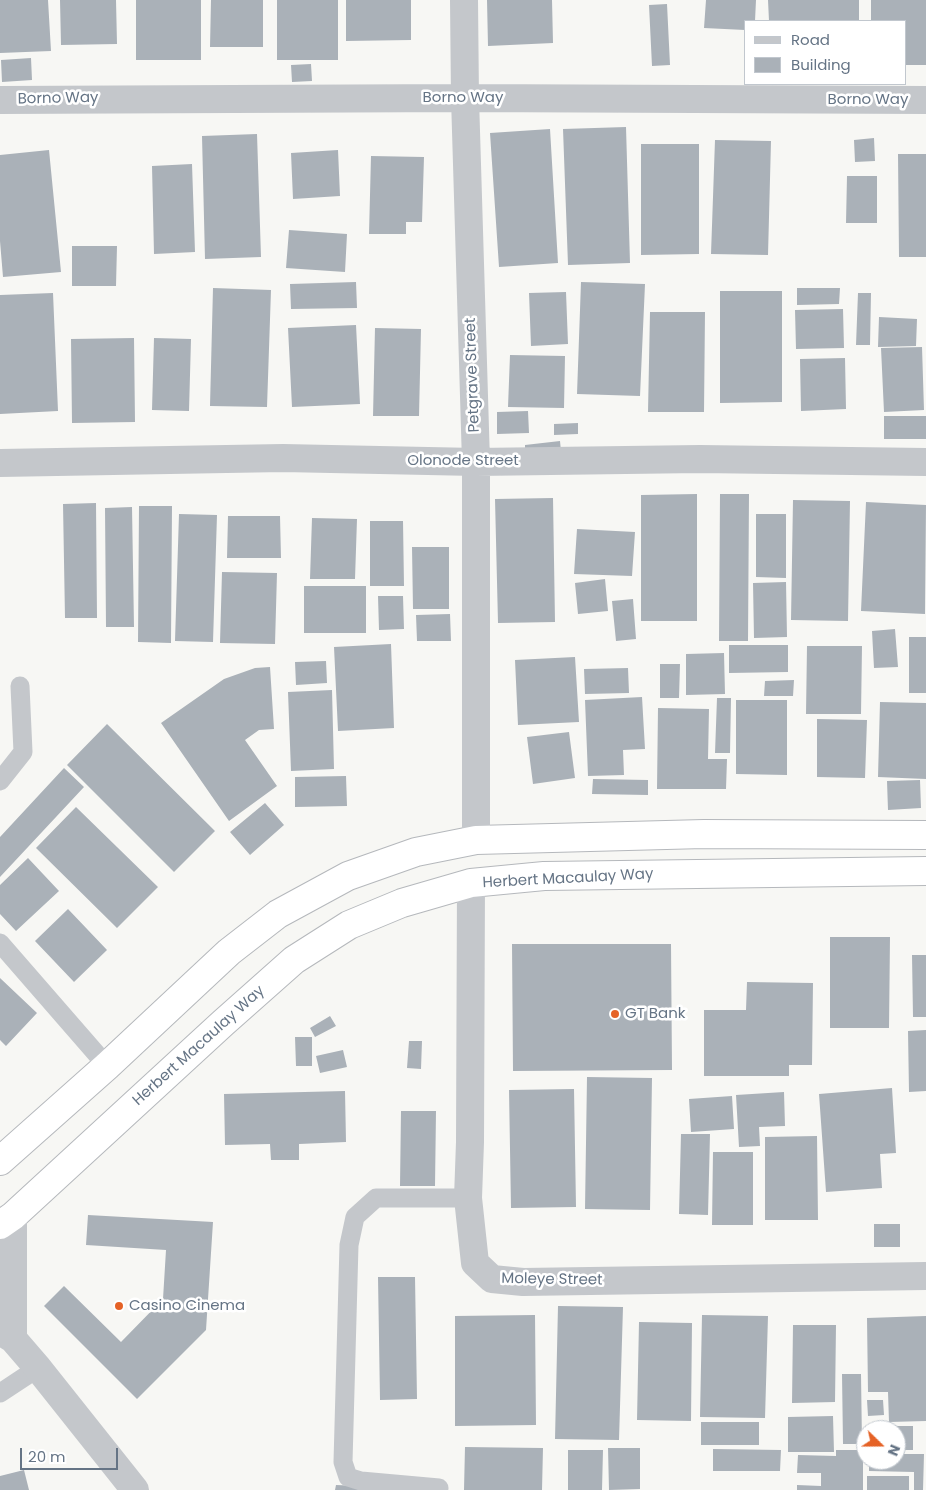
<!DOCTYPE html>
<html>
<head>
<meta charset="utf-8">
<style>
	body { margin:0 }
	#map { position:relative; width:926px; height:1490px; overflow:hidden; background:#f7f7f4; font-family:Poppins,sans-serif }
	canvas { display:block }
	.legend { position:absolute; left:744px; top:20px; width:162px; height:65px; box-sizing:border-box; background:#fff; border:1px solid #c1c7ce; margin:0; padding:6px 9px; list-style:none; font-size:15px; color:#657485 }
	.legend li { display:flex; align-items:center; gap:10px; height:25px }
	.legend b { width:25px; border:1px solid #c1c7ce }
	.north { position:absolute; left:856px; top:1420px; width:50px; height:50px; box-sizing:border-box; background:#fff; border:1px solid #c1c7ce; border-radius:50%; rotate:112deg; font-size:14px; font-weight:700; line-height:20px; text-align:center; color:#657485 }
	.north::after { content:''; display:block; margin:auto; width:18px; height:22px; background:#e56226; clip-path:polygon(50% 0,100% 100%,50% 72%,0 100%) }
	.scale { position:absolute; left:20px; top:1448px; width:98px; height:22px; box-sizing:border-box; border:2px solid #657485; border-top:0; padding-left:6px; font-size:15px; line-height:18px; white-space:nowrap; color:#657485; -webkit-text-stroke:4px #fff; paint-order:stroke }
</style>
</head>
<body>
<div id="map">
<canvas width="926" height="1490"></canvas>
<ul class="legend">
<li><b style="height:6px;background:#c4c7cb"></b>Road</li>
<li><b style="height:14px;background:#aab1b8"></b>Building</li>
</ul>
<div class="north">N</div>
<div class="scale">20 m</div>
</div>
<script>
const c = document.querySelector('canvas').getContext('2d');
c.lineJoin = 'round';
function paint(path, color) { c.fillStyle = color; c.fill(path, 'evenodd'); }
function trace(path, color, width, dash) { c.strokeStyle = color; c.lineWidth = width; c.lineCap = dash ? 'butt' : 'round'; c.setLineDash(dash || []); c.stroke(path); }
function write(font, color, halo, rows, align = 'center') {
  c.font = font + ' Poppins,sans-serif'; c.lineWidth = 5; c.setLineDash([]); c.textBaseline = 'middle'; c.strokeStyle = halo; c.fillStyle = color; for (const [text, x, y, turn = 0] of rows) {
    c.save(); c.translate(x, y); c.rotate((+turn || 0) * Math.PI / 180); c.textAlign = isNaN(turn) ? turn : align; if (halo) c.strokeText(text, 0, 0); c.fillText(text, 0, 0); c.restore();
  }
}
const building = new Path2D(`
	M0 0H48L51 51 0 53Z
	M60 0H116L117 44 61 45Z
	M136 0H201V60H136Z
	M211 0H263V47H210Z
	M277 0H338V60H277Z
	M346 0H411V40L346 41Z
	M487 0H552L553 43 488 46Z
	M706 0H756L755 21H745V30L704 28Z
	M768 0H859V21H769Z
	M871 0H926V65H905V21H871Z
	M667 4 670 65 652 66 649 5Z
	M31 58 32 80 2 82 1 60Z
	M311 64 312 81 292 82 291 65Z
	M626 127 630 263 568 265 563 129Z
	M550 129 558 263 499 267 490 133Z
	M257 134 261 257 205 259 202 136Z
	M874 138 875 161 855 162 854 140Z
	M715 140 771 141 768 255 711 254Z
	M641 144H699V254L641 255Z
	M49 150 61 272 3 277 0 241V155Z
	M338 150 340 196 293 199 291 153Z
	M898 154H926V257H899Z
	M371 156 424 157 422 222H406V234H369Z
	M192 164 195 252 154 254 152 166Z
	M847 176H877V223H846Z
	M289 230 347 234 345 272 286 268Z
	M72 246H117L116 286H72Z
	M356 282 357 308 291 309 290 284Z
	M581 282 645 284 640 396 577 394Z
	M213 288 271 290 267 407 210 406Z
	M797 288H840L839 304 797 305Z
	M720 291H782V402L720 403Z
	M566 292 568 344 531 346 529 293Z
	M53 293 58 411 0 414V295Z
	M858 293H871L870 345H856Z
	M843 309 844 348 796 349 795 310Z
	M650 312H705L704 412H648Z
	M879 317 917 319 916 346 878 347Z
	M356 325 360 404 292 407 288 328Z
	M375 328 421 329 419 416H373Z
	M134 338 135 422 72 423 71 339Z
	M154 338 191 339 189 411 152 410Z
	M922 347 924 410 884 412 881 348Z
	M510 355 565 356 564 408 508 407Z
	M845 358 846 409 801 411 800 359Z
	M528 411 529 433 497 434V412Z
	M884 416H926V439H884Z
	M578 423V434L554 435V424Z
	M560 441 561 451 525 455V445Z
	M697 494V621H641V495Z
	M720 494H749L748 641H719Z
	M553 498 555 622 498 623 495 499Z
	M793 500 850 501 848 621 791 620Z
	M866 502 926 505 925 614 861 611Z
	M96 503 97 618H65L63 504Z
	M139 506H172L171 643 138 642Z
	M132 507 134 627H106L105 508Z
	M179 514 217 515 213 642 175 641Z
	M756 514H786V578L756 577Z
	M228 516H280L281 558H227Z
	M312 518 357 519 355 579H310Z
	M370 521H403L404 586H370Z
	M577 529 635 532 632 576 574 574Z
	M412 547H449V609H413Z
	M222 572 277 573 275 644 220 643Z
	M605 579 608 611 578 614 575 583Z
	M786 582 787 637 754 638 753 583Z
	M304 586H366V633H304Z
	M378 596H403L404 629 379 630Z
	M633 599 636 639 616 641 612 601Z
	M450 614 451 641H417L416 615Z
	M895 629 898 667 874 668 872 631Z
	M909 637H926V693H909Z
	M391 644 394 728 338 731 334 647Z
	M729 645H788V672L729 673Z
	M807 646H862L861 714H806Z
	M724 653 725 694 686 695V654Z
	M575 657 579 722 518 725 515 660Z
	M326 661 327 683 296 685 295 662Z
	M660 664H680L679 698H660Z
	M270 667 274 729 259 730 245 740 277 786 229 821 161 723 224 679 255 668Z
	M628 668 629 693 585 694 584 669Z
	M794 680 793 696H764L765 681Z
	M332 690 334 769 291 771 288 692Z
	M642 697 645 749 623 750 624 775 588 776 585 700Z
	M717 698H731L730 753H715Z
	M736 700H787V775L736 774Z
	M880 702 926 703V779L878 777Z
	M658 708 709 709 708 759H727L726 789H657Z
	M817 719 867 720 865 778 817 777Z
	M107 724 215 831 174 872 67 765Z
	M569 732 575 778 533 784 527 737Z
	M64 768 84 787 0 877V837Z
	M346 776 347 806 295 807V777Z
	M593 779 648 780V795L592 794Z
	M920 780 921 808 888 810 887 781Z
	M265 803 284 825 250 855 230 832Z
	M76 807 158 887 117 928 36 848Z
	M28 858 59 891 16 931 0 914V885Z
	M68 909 107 950 74 982 35 941Z
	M830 937H890L889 1028H830Z
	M512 944H671L672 1070 513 1071Z
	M912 955H926V1017H913Z
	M0 978 37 1013 6 1046 0 1040Z
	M747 982 813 983 812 1065H789V1076H704V1010H746Z
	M330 1016 336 1026 315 1037 310 1028Z
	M926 1030V1091L909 1092 908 1031Z
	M295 1037H312V1066H296Z
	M409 1041H422L421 1069 407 1068Z
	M343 1050 347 1067 320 1073 316 1056Z
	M587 1077 652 1078 650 1210 585 1209Z
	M892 1088 896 1153 880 1154 882 1188 826 1192 819 1094Z
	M574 1089 576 1207 511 1208 509 1090Z
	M345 1091 346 1142 299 1144V1160H271L270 1144 225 1145 224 1094Z
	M784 1092 785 1126 759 1127 760 1146 739 1147 736 1095Z
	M732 1096 734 1129 691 1132 689 1099Z
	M401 1111H436L435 1186H400Z
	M681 1134H710L708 1215 679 1214Z
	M817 1136 818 1220H765V1137Z
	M713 1152H753V1225H712Z
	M88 1215 213 1222 206 1330 137 1399 44 1306 64 1286 121 1342 163 1299 166 1250 86 1245Z
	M874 1224H900V1247H874Z
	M378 1277H415L417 1399 380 1400Z
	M558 1306 623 1307 619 1440 555 1439Z
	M535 1315 536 1425 455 1426V1316Z
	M702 1315 768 1316 765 1418 700 1417Z
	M926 1316V1421L889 1422 888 1392H868L867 1318Z
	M639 1322 692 1323 691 1421 637 1420Z
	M793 1325H836L835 1402 792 1403Z
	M842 1374H861L862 1444H843Z
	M867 1400H883L884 1415 868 1416Z
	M833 1416 834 1452H788V1417Z
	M701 1422H759V1445H701Z
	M871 1426H913V1450H896V1430H871Z
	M465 1447 543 1448 542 1490H464Z
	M608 1448H640V1489L609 1490Z
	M713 1449 781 1450 780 1471H713Z
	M568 1450H603L602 1490H568Z
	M836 1450H863V1490H797V1485L821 1486V1473H797L798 1455 836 1456Z
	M896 1454H924L923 1490H914V1472L869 1471V1460H896Z
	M24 1470 29 1490H0V1476Z
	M867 1476H909V1490H867Z
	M336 1485 361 1486 363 1490H335Z`);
const lane = new Path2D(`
	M0 781 23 752 20 686
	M0 943 107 1066
	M0 1393 38 1368
	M439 1488 361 1481 348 1477 343 1462 349 1245 355 1217 376 1198H468`);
const street = new Path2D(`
	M464 0 465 98 476 462V840
	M0 100 465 98 926 100
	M0 463 283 458 476 462 700 459 926 462
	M471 883 470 1142 468 1198 475 1263 492 1279 523 1282 926 1276
	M0 1331 13 1339 38 1368 135 1490
	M13 1339V1216`);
const highway = new Path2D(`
	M0 1161 107 1066 229 952 278 914 348 876 416 852 476 840 704 834 926 835
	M0 1225 13 1216 223 1023 294 960 349 925 402 903 471 883 544 876 926 871`);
const markers = [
	[615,1014,5,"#e56226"],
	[119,1306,5,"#e56226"]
];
const streetNames = [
	["Borno Way",463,98],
	["Borno Way",58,99,-1],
	["Borno Way",868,100],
	["Petgrave Street",473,375,-92],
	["Olonode Street",463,461],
	["Herbert Macaulay Way",568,879,-3],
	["Herbert Macaulay Way",199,1046,-42],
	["Moleye Street",552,1280,1]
];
const poiNames = [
	["GT Bank",625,1014],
	["Casino Cinema",129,1306]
];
paint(building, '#aab1b8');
trace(highway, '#b5b8bc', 30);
trace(lane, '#c4c7cb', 19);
trace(street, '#c4c7cb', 28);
trace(highway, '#fff', 28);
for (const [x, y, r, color] of markers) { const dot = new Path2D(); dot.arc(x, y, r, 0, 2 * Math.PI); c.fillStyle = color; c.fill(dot); trace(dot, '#fff', 2); }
write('15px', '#657485', '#fff', streetNames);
write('15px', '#657485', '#fff', poiNames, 'left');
</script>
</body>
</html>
